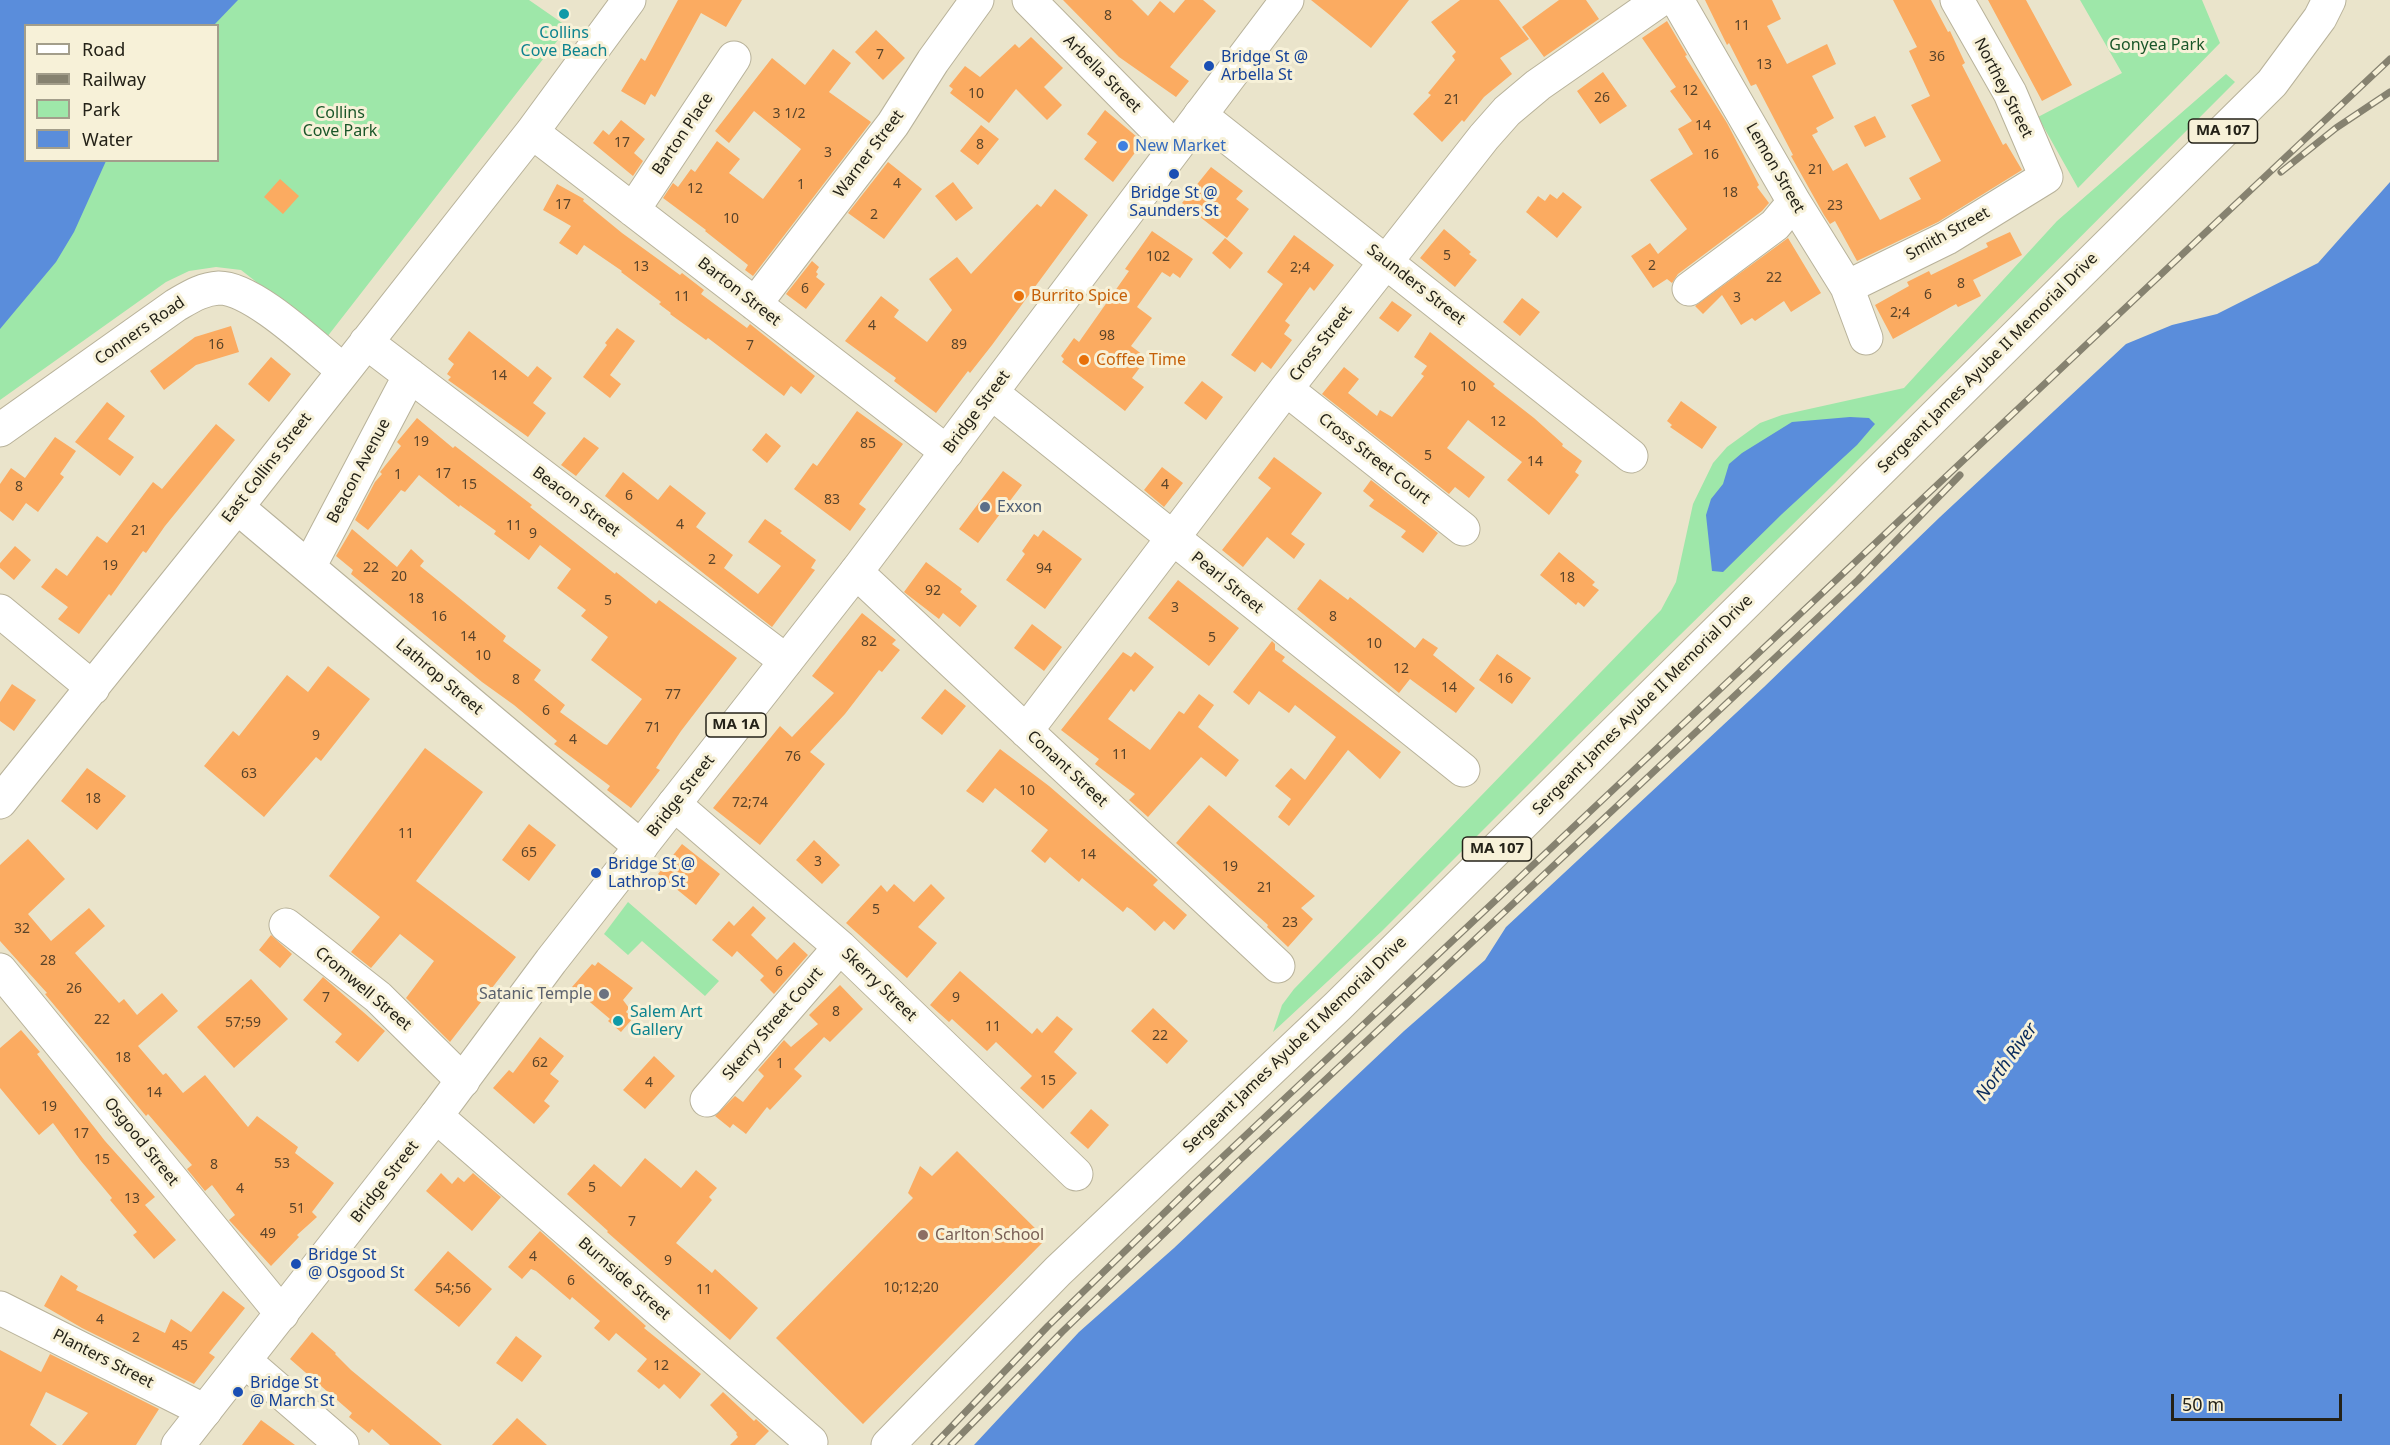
<!DOCTYPE html>
<html>
<head>
<meta charset="utf-8">
<style>
	body { margin:0 }
	#map { position:relative; width:2390px; height:1445px; overflow:hidden; background:#eae4cb; font-family:"Noto Sans",sans-serif }
	canvas { display:block }
	.legend { position:absolute; left:24px; top:24px; width:195px; height:138px; box-sizing:border-box; background:#f7f1d8; border:2px solid #a39e8b; margin:0; padding:8px 10px; list-style:none; font-size:18px; color:#242218 }
	.legend li { display:flex; align-items:center; gap:12px; height:30px }
	.legend b { width:30px; border:2px solid #a39e8b }
	.scale { position:absolute; left:2171px; top:1394px; width:171px; height:27px; box-sizing:border-box; border:3px solid #242218; border-top:0; padding-left:8px; font-size:18px; line-height:21px; white-space:nowrap; color:#242218; -webkit-text-stroke:4px #f7f1d8; paint-order:stroke }
</style>
</head>
<body>
<div id="map">
<canvas width="2390" height="1445"></canvas>
<ul class="legend">
<li><b style="height:8px;background:#fff"></b>Road</li>
<li><b style="height:8px;background:#868270"></b>Railway</li>
<li><b style="height:16px;background:#9ee7a9"></b>Park</li>
<li><b style="height:16px;background:#5a8ddb"></b>Water</li>
</ul>
<div class="scale">50 m</div>
</div>
<script>
const c = document.querySelector('canvas').getContext('2d');
c.lineJoin = 'round';
function paint(path, color) { c.fillStyle = color; c.fill(path, 'evenodd'); }
function trace(path, color, width, dash) { c.strokeStyle = color; c.lineWidth = width; c.lineCap = dash ? 'butt' : 'round'; c.setLineDash(dash || []); c.stroke(path); }
function write(font, color, halo, rows, align = 'center') {
  c.font = font + ' "Noto Sans",sans-serif'; c.lineWidth = 6; c.setLineDash([]); c.textBaseline = 'middle'; c.strokeStyle = halo; c.fillStyle = color; for (const [text, x, y, turn = 0] of rows) {
    c.save(); c.translate(x, y); c.rotate((+turn || 0) * Math.PI / 180); c.textAlign = isNaN(turn) ? turn : align; if (halo) c.strokeText(text, 0, 0); c.fillText(text, 0, 0); c.restore();
  }
}
const green = new Path2D(`
	M0 0H529L568 27 327 337 241 270 216 267 189 271 166 282 0 400ZM26 26H218V160H26Z
	M2080 0H2202L2220 43 2078 188 2038 117 2122 73Z
	M2226 74 2235 82 1834 484 1579 734 1382 931 1273 1032 1282 1005 1294 989 1661 610 1676 582 1693 504 1713 463 1727 447 1760 423 1782 415 1904 388 2057 221Z
	M628 902 719 981 705 996 642 941 628 955 604 934Z`);
const water = new Path2D(`
	M0 0H238L214 25 26 26V160L106 161 74 232 56 262 0 329Z
	M2390 182V1445H974L1079 1332 1174 1248 1404 1031 1485 960 1506 927 1764 687 1940 517 2126 344 2172 325 2217 314 2318 263Z
	M1850 417 1869 418 1875 424 1857 445 1782 514 1723 572 1712 571 1706 515 1711 499 1723 484 1729 464 1742 453 1792 422Z`);
const building = new Path2D(`
	M678 0H742L726 27 701 13 655 97 651 94 645 105 621 91 641 58 645 61Z
	M1063 0H1132L1148 16 1160 1 1174 13 1185 0H1203L1216 11 1170 67 1189 81 1176 97 1119 57Z
	M1311 0H1409L1371 48Z
	M1460 0H1499L1529 39 1500 58 1512 74 1484 97 1464 122 1462 120 1442 142 1413 114 1431 95 1428 93 1455 60 1452 56 1456 52 1431 22Z
	M1559 0H1586L1599 19 1544 57 1522 27Z
	M1705 0H1772L1781 19 1767 26 1787 64 1827 44 1836 64 1812 76 1834 118 1816 128 1818 132 1812 135 1833 171 1847 163 1880 220 1921 199 1909 178 1941 161 1911 105 1930 96 1909 51 1917 47 1893 0H1931L1948 32 1950 31 1965 63 1962 65 2003 145 2006 143 2022 170 1938 222 1857 261 1835 221 1830 224 1824 215 1791 156 1793 155 1756 84 1751 86 1729 43 1727 45Z
	M1988 0H2026L2072 85 2042 101Z
	M1667 21 1687 55 1685 56 1727 123 1759 185 1757 187 1769 203 1762 211 1678 274 1672 283 1667 279 1653 288 1631 256 1650 243 1658 254 1687 229 1650 180 1693 154 1678 129 1692 121 1670 91 1676 87 1642 38Z
	M876 30 905 58 883 80 855 52Z
	M1031 37 1063 68 1044 87 1062 105 1047 120 1016 89 989 123 950 93 953 89 949 86 965 66 980 77 1015 44 1019 48Z
	M833 49 851 63 829 92 871 122 753 276 745 270 748 265 705 231 706 230 663 198 673 183 678 187 691 169 695 172 717 141 740 159 729 173 763 199 801 149 754 111 729 143 715 131 772 58 805 85Z
	M1603 72 1627 106 1600 124 1577 91Z
	M1105 110 1143 142 1113 182 1084 159 1097 142 1087 134Z
	M1875 116 1886 137 1865 147 1854 126Z
	M621 120 645 139 634 153 643 161 633 176 593 143 603 130 609 135Z
	M981 125 999 139 978 165 960 151Z
	M888 162 922 189 884 239 848 213Z
	M1211 167 1243 191 1236 199 1249 209 1227 238 1182 203Z
	M280 179 299 196 283 214 264 197Z
	M953 182 973 208 956 221 935 196Z
	M557 184 584 199 583 201 622 233 680 275 682 273 704 290 701 294 747 328 750 324 815 376 801 394 791 386 784 396 708 338 706 340 670 314 671 313 659 304 661 302 621 272 622 271 584 245 577 255 559 243 571 226 543 210Z
	M1055 189 1088 215 992 345 970 373 968 371 936 413 894 381 896 378 845 341 881 296 899 310 894 317 927 342 952 310 929 279 957 257 971 274 1037 204 1041 207Z
	M1563 192 1582 207 1557 238 1526 212 1538 196 1545 201 1550 194 1557 199Z
	M1444 229 1471 252 1469 254 1477 260 1455 287 1420 258Z
	M1152 231 1193 259 1180 278 1173 273 1170 277 1162 272 1137 307 1152 318 1131 346 1147 358 1132 378 1144 387 1125 411 1062 362 1064 359 1061 356 1074 338 1079 342 1129 271 1125 269Z
	M2010 232 2022 255 1973 280 1981 296 1958 307 1956 304 1893 339 1875 305 1909 286 1907 282 1929 271 1931 275 1988 247 1986 243Z
	M1294 235 1334 265 1314 291 1310 287 1285 321 1290 325 1284 334 1292 340 1271 369 1262 362 1255 372 1231 355 1283 284 1267 272Z
	M1225 238 1243 253 1230 269 1212 253Z
	M1788 238 1821 293 1791 312 1784 301 1755 321 1752 318 1741 325 1722 295 1703 314 1695 306Z
	M812 261 819 267 816 272 818 274 816 277 825 284 806 309 786 294Z
	M1522 298 1540 312 1520 336 1503 322Z
	M1392 301 1412 315 1398 332 1379 318Z
	M231 326 239 352 196 365 164 390 150 371 195 337Z
	M617 328 635 341 610 375 621 384 610 398 583 377 607 345 605 343Z
	M469 331 528 377 537 366 552 378 533 403 546 413 528 437 448 380 451 377 447 374 454 364 448 359Z
	M1430 332 1495 384 1493 386 1534 418 1563 444 1562 446 1582 461 1575 472 1579 475 1549 515 1507 480 1522 462 1468 420 1447 448 1485 477 1469 498 1455 487 1449 494 1322 394 1344 367 1359 379 1348 393 1377 416 1380 410 1392 417 1424 376 1421 374 1427 366 1414 357Z
	M271 357 291 374 269 402 248 384Z
	M1202 381 1223 397 1206 420 1184 403Z
	M1681 401 1717 427 1702 449 1670 427 1672 425 1667 421Z
	M107 402 125 416 108 439 134 457 120 476 75 442Z
	M857 411 903 444 859 504 866 509 850 531 794 489 813 463 817 466Z
	M417 418 453 448 455 446 532 505 530 507 615 574 616 572 656 604 659 600 737 658 681 731 656 768 660 770 631 808 607 790 610 786 554 744 557 741 514 705 482 682 351 574 353 570 336 556 352 529 397 567 411 549 424 561 420 566 506 636 503 641 541 670 534 680 565 705 560 712 604 744 607 745 642 699 591 660 608 637 581 616 586 610 557 588 571 569 540 545 529 560 494 534 496 531 460 505 459 507 419 475 405 492 401 490 368 530 355 520 375 482 382 474 380 472 401 446 397 442Z
	M216 424 235 440 165 526 146 553 143 551 111 596 109 594 79 634 58 619 68 607 41 587 56 568 67 576 97 536 107 543 153 482 162 489Z
	M766 433 781 446 767 463 752 450Z
	M55 437 76 451 60 474 64 477 38 512 26 503 13 521 0 511V484L11 468 25 478Z
	M584 437 599 448 576 476 561 465Z
	M1274 457 1322 493 1291 534 1305 544 1294 559 1267 537 1243 567 1222 550 1271 488 1258 478Z
	M1162 467 1183 483 1164 507 1144 490Z
	M1003 471 1022 485 978 543 959 529Z
	M623 472 658 500 670 485 706 513 696 527 733 555 724 568 758 594 781 566 748 542 765 519 782 531 780 533 816 560 811 568 815 570 772 627 605 496Z
	M1371 480 1438 533 1423 553 1401 537 1406 531 1369 506 1374 500 1363 491Z
	M1043 530 1082 559 1045 609 1006 580 1025 554 1022 551 1034 534 1038 537Z
	M15 546 31 560 14 580 0 568V563Z
	M1559 552 1595 582 1592 585 1599 590 1584 607 1578 602 1576 605 1540 575Z
	M926 562 962 589 960 592 977 606 960 627 943 613 939 619 904 592Z
	M1320 579 1348 600 1350 597 1415 648 1423 638 1438 648 1433 655 1475 688 1456 713 1410 679 1399 693 1297 609Z
	M1178 580 1239 628 1209 666 1148 618Z
	M862 613 896 640 892 644 900 650 882 672 879 670 845 714 810 752 825 764 760 845 713 808 780 726 792 737 834 693 812 676Z
	M1032 624 1062 647 1044 671 1014 648Z
	M1272 641 1275 644V650L1285 657 1282 661 1401 752 1380 779 1348 750 1289 826 1278 817 1291 799 1275 786 1291 768 1305 780 1336 737 1295 705 1289 713 1259 691 1249 705 1233 692Z
	M1123 652 1131 657 1135 652 1154 667 1134 692 1131 689 1108 719 1150 750 1179 711 1184 714 1199 694 1214 705 1198 727 1239 760 1226 777 1201 757 1148 817 1129 800 1135 794 1095 764 1099 759 1061 730Z
	M1497 654 1531 678 1512 704 1479 680Z
	M328 666 370 699 321 761 316 757 264 817 204 766 233 731 239 736 287 675 308 692Z
	M12 684 36 700 14 731 0 721V702Z
	M945 689 966 706 942 735 921 718Z
	M425 748 483 792 416 881 516 957 450 1042 406 998 434 961 400 934 371 968 351 952 380 917 329 876Z
	M1000 749 1049 786 1158 880 1153 885 1187 915 1174 930 1164 921 1155 931 1132 910 1127 907 1123 912 1082 878 1079 882 1050 857 1045 863 1031 851 1048 830 995 788 983 803 966 791Z
	M87 768 126 796 97 830 61 801Z
	M1209 805 1315 896 1301 908 1313 919 1288 947 1267 927 1268 925 1176 843Z
	M529 824 556 845 529 881 502 860Z
	M28 839 65 879 28 914 51 941 89 908 105 926 75 953 119 1003 124 999 137 1015 162 993 178 1011 138 1046 163 1075 166 1073 183 1093 205 1075 248 1127 257 1116 298 1147 295 1153 334 1183 312 1212 317 1217 297 1235 299 1237 271 1266 229 1220 235 1215 212 1185 205 1191 187 1169 192 1165 148 1114 146 1116 45 994 47 993 0 941V865Z
	M814 840 840 865 822 884 796 860Z
	M682 844 720 874 696 905 658 874Z
	M894 884 914 902 931 884 945 898 918 927 937 943 907 978 846 923 881 885 887 892Z
	M753 906 766 918 751 935 777 960 794 942 808 955 774 994 760 980 764 976 737 951 732 957 712 940 729 921 734 926Z
	M271 935 292 954 280 968 259 950Z
	M598 962 633 988 623 1000 629 1008 626 1012 633 1018 621 1032 608 1021 610 1019 572 987 592 964 595 966Z
	M960 971 1032 1034 1037 1028 1042 1033 1057 1016 1073 1029 1054 1052 1077 1073 1043 1109 1020 1088 1032 1076 996 1042 987 1051 952 1019 949 1022 930 1005Z
	M323 977 385 1031 358 1062 335 1042 342 1034 303 1000Z
	M251 979 288 1019 234 1068 197 1027Z
	M840 985 863 1009 830 1042 824 1037 794 1069 802 1076 770 1110 767 1107 746 1134 733 1124 730 1128 715 1116 735 1096 743 1102 764 1076 758 1070 784 1040 791 1047 818 1024 809 1015Z
	M1153 1008 1188 1041 1167 1064 1131 1031Z
	M21 1030 40 1052 37 1054 105 1141 155 1197 145 1205 176 1240 154 1259 133 1235 137 1232 110 1200 112 1198 81 1161 53 1123 39 1135 0 1088V1048Z
	M540 1037 564 1056 550 1074 559 1081 544 1101 550 1106 534 1124 493 1088 509 1070 513 1073Z
	M654 1056 675 1076 645 1109 623 1090Z
	M1091 1109 1109 1125 1088 1149 1070 1133Z
	M957 1151 1046 1239 863 1424 776 1338 913 1198 908 1193 920 1166 932 1176Z
	M645 1158 681 1188 696 1170 717 1188 709 1197 712 1200 676 1243 712 1273 715 1269 758 1308 730 1340 607 1232 608 1231 567 1194 594 1164 621 1187Z
	M441 1173 452 1184 458 1177 464 1182 473 1173 501 1197 472 1231 426 1191Z
	M540 1231 646 1326 644 1328 701 1374 680 1399 664 1384 659 1389 637 1371 647 1359 616 1333 609 1341 594 1328 600 1321 572 1297 570 1300 536 1271 531 1269 522 1279 508 1267Z
	M448 1251 492 1289 459 1327 414 1290Z
	M61 1275 78 1286 76 1290 165 1333 171 1319 191 1332 223 1291 245 1308 209 1353 215 1357 194 1384 82 1328 44 1306Z
	M312 1332 336 1353 335 1354 351 1370 442 1445H390L372 1429 369 1433 349 1417 352 1413 290 1359Z
	M516 1336 542 1356 522 1382 496 1363Z
	M0 1350 41 1372 50 1354 159 1409 136 1445H62L88 1413 46 1392 30 1425 57 1445H0Z
	M723 1392 754 1421 756 1419 769 1431 755 1445H730L738 1437 736 1434 737 1433 710 1405Z
	M517 1418 547 1445H492Z
	M261 1420 295 1445H242Z`);
const minor = new Path2D(`
	M1029 0 1175 148
	M1677 0 1794 202 1847 287 1866 338
	M1200 115 1631 456
	M532 132 947 452
	M633 210 734 58
	M1847 287 1947 238 2046 177 2010 93 1957 0
	M1689 289 1775 225 1794 202
	M755 304 893 124 933 61 977 0
	M366 342 786 661
	M1286 389 1463 529
	M992 393 1463 770
	M0 430 176 305C190 297 202 289 219 288 254 288 316 349 344 371
	M237 507 641 847
	M309 567 410 375
	M856 572 1278 966
	M0 611 93 688
	M1026 731 1286 389 1484 137 1507 111 1538 85 1660 0
	M0 802 237 507 532 132 629 0
	M674 804 840 947 1076 1174
	M286 925 378 997 463 1081
	M0 970 282 1314
	M707 1100 840 947
	M436 1116 811 1442
	M0 1308 205 1411
	M245 1361 342 1445`);
const major = new Path2D(`
	M888 1445 1058 1271 1338 1006 2272 83 2320 18 2329 0`);
const highway = new Path2D(`
	M178 1445 436 1116 551 961 856 572 1287 0`);
const rail = new Path2D(`
	M2281 172 2336 128 2390 92
	M934 1445 1048 1326 1195 1183 2390 59
	M951 1445 1062 1332 1241 1159 1858 580 1960 475`);
const markers = [
	[564,14,6,"#0f9aa8"],
	[1209,66,6,"#1a4fb4"],
	[1123,146,6,"#3f7fe0"],
	[1174,174,6,"#1a4fb4"],
	[1019,296,6,"#e8710a"],
	[1084,360,6,"#e8710a"],
	[985,507,6,"#5c6f8a"],
	[596,873,6,"#1a4fb4"],
	[604,994,6,"#6b7280"],
	[618,1021,6,"#0f9aa8"],
	[923,1235,6,"#8d6e63"],
	[296,1264,6,"#1a4fb4"],
	[238,1392,6,"#1a4fb4"]
];
const numberNames = [
	["8",1108,16],
	["11",1742,26],
	["7",880,55],
	["36",1937,57],
	["13",1764,65],
	["12",1690,91],
	["10",976,94],
	["26",1602,98],
	["21",1452,100],
	["3 1/2",789,114],
	["14",1703,126],
	["17",622,143],
	["8",980,145],
	["3",828,153],
	["16",1711,155],
	["21",1816,170],
	["4",897,184],
	["1",801,185],
	["12",695,189],
	["18",1730,193],
	["17",563,205],
	["23",1835,206],
	["2",874,215],
	["10",731,219],
	["5",1447,256],
	["102",1158,257],
	["2",1652,266],
	["13",641,267],
	["2;4",1300,268],
	["22",1774,278],
	["8",1961,284],
	["6",805,289],
	["6",1928,295],
	["11",682,297],
	["3",1737,298],
	["2;4",1900,313],
	["4",872,326],
	["98",1107,336],
	["16",216,345],
	["89",959,345],
	["7",750,346],
	["14",499,376],
	["10",1468,387],
	["12",1498,422],
	["19",421,442],
	["85",868,444],
	["5",1428,456],
	["14",1535,462],
	["17",443,474],
	["1",398,475],
	["15",469,485],
	["4",1165,485],
	["8",19,487],
	["6",629,496],
	["83",832,500],
	["4",680,525],
	["11",514,526],
	["21",139,531],
	["9",533,534],
	["2",712,560],
	["19",110,566],
	["22",371,568],
	["94",1044,569],
	["20",399,577],
	["18",1567,578],
	["92",933,591],
	["18",416,599],
	["5",608,601],
	["3",1175,608],
	["16",439,617],
	["8",1333,617],
	["14",468,637],
	["5",1212,638],
	["82",869,642],
	["10",1374,644],
	["10",483,656],
	["12",1401,669],
	["16",1505,679],
	["8",516,680],
	["14",1449,688],
	["77",673,695],
	["6",546,711],
	["71",653,728],
	["9",316,736],
	["4",573,740],
	["11",1120,755],
	["76",793,757],
	["63",249,774],
	["10",1027,791],
	["18",93,799],
	["72;74",750,803],
	["11",406,834],
	["65",529,853],
	["14",1088,855],
	["3",818,862],
	["19",1230,867],
	["21",1265,888],
	["5",876,910],
	["23",1290,923],
	["32",22,929],
	["28",48,961],
	["6",779,972],
	["26",74,989],
	["7",326,998],
	["9",956,998],
	["8",836,1012],
	["22",102,1020],
	["57;59",243,1023],
	["11",993,1027],
	["22",1160,1036],
	["18",123,1058],
	["62",540,1063],
	["1",780,1064],
	["15",1048,1081],
	["4",649,1083],
	["14",154,1093],
	["19",49,1107],
	["17",81,1134],
	["15",102,1160],
	["53",282,1164],
	["8",214,1165],
	["5",592,1188],
	["4",240,1189],
	["13",132,1199],
	["51",297,1209],
	["7",632,1222],
	["49",268,1234],
	["4",533,1257],
	["9",668,1261],
	["6",571,1281],
	["10;12;20",911,1288],
	["54;56",453,1289],
	["11",704,1290],
	["4",100,1320],
	["2",136,1338],
	["45",180,1346],
	["12",661,1366]
];
const shields = [
	[2223,131,69],
	[736,725,60],
	[1497,849,69]
];
const shieldNames = [
	["MA 107",2223,131],
	["MA 1A",736,725],
	["MA 107",1497,849]
];
const cultureNames = [
	["Collins",564,33],
	["Cove Beach",564,51],
	["Salem Art",630,1012,"left"],
	["Gallery",630,1030,"left"]
];
const parkNames = [
	["Gonyea Park",2157,45],
	["Collins",340,113],
	["Cove Park",340,131]
];
const transitNames = [
	["Bridge St @",1221,57],
	["Arbella St",1221,75],
	["Bridge St @",1174,193,"center"],
	["Saunders St",1174,211,"center"],
	["Bridge St @",608,864],
	["Lathrop St",608,882],
	["Bridge St",308,1255],
	["@ Osgood St",308,1273],
	["Bridge St",250,1383],
	["@ March St",250,1401]
];
const streetNames = [
	["Arbella Street",1102,74,45],
	["Northey Street",2003,88,63],
	["Barton Place",683,134,-56],
	["Warner Street",869,154,-53],
	["Lemon Street",1775,168,60],
	["Smith Street",1948,234,-29],
	["Saunders Street",1416,285,38],
	["Barton Street",739,292,38],
	["Conners Road",140,331,-35],
	["Cross Street",1321,344,-52],
	["Sergeant James Ayube II Memorial Drive",1988,363,-45],
	["Bridge Street",977,412,-53],
	["Cross Street Court",1374,459,38],
	["East Collins Street",267,468,-52],
	["Beacon Avenue",359,471,-62],
	["Beacon Street",576,502,37],
	["Pearl Street",1227,583,39],
	["Lathrop Street",439,677,40],
	["Sergeant James Ayube II Memorial Drive",1643,705,-45],
	["Conant Street",1067,769,43],
	["Bridge Street",681,796,-52],
	["Skerry Street",879,985,44],
	["Cromwell Street",363,989,40],
	["Skerry Street Court",773,1024,-49],
	["Sergeant James Ayube II Memorial Drive",1295,1045,-44],
	["Osgood Street",141,1142,51],
	["Bridge Street",385,1182,-52],
	["Burnside Street",624,1279,41],
	["Planters Street",103,1359,27]
];
const shopNames = [
	["New Market",1135,146]
];
const foodNames = [
	["Burrito Spice",1031,296],
	["Coffee Time",1096,360]
];
const serviceNames = [
	["Exxon",997,507]
];
const worshipNames = [
	["Satanic Temple",592,994]
];
const educationNames = [
	["Carlton School",935,1235]
];
const waterNames = [
	["North River",2007,1062,-54]
];
paint(green, '#9ee7a9');
paint(water, '#5a8ddb');
paint(building, '#fbab61');
trace(minor, '#b8b29a', 35);
trace(major, '#b8b29a', 35);
trace(highway, '#b8b29a', 35);
trace(minor, '#fff', 33);
trace(major, '#fff', 33);
trace(highway, '#fff', 33);
trace(rail, '#868270', 7);
trace(rail, '#f7f1d8', 4.5, [14]);
for (const [x, y, r, color] of markers) { const dot = new Path2D(); dot.arc(x, y, r, 0, 2 * Math.PI); c.fillStyle = color; c.fill(dot); trace(dot, '#f7f1d8', 2); }
write('14px', '#5a442a', null, numberNames);
for (const [x, y, w] of shields) { const box = new Path2D(); box.roundRect(x - w / 2, y - 12, w, 24, 4.5); c.fillStyle = '#f7f1d8'; c.fill(box); trace(box, '#242218', 1.5); }
write('bold 15px', '#242218', null, shieldNames);
write('16px', '#0d838f', '#f7f1d8', cultureNames);
write('16px', '#1a5629', '#f7f1d8', parkNames);
write('16px', '#164399', '#f7f1d8', transitNames, 'left');
write('16px', '#242218', '#f7f1d8', streetNames);
write('16px', '#366cbe', '#f7f1d8', shopNames, 'left');
write('16px', '#c56008', '#f7f1d8', foodNames, 'left');
write('16px', '#4e5e75', '#f7f1d8', serviceNames, 'left');
write('16px', '#5b616d', '#f7f1d8', worshipNames, 'right');
write('16px', '#785e54', '#f7f1d8', educationNames, 'left');
write('italic 18px', '#092b5c', '#f7f1d8', waterNames);
</script>
</body>
</html>
